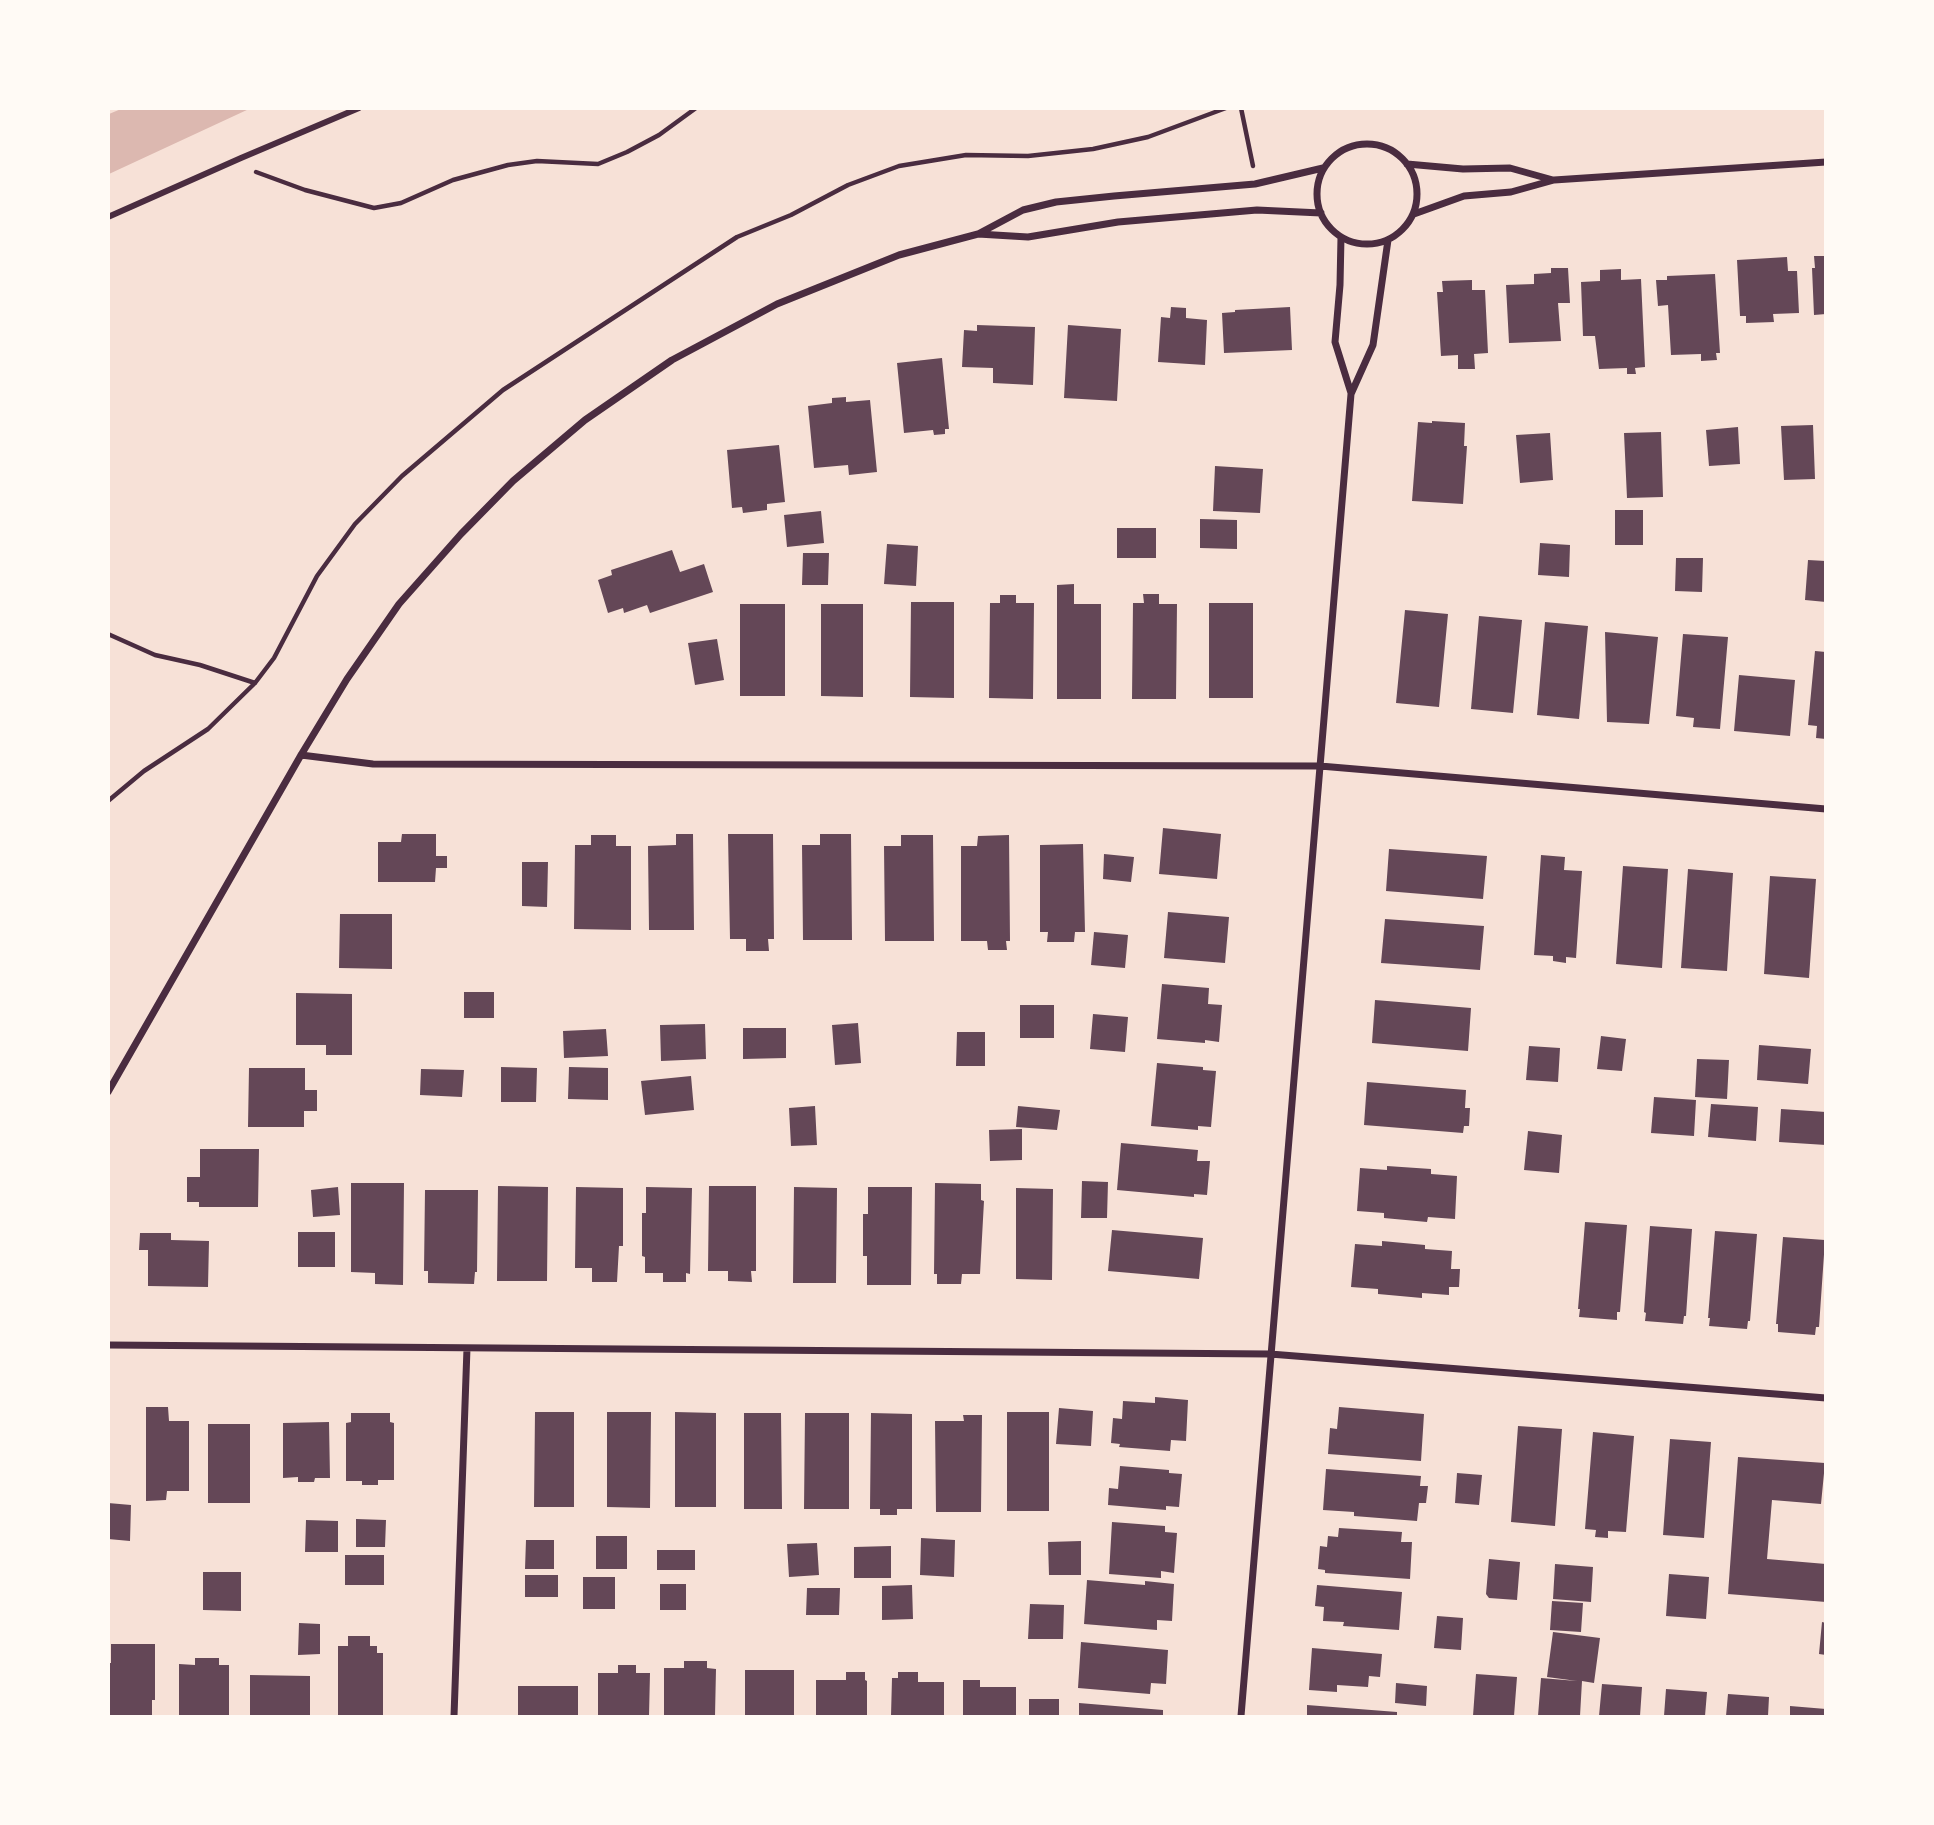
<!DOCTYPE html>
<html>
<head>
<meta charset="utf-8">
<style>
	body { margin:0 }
	#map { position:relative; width:1934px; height:1825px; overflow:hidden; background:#f7e1d7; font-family:Roboto,sans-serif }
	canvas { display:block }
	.frame { position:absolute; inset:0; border:110px solid #fffaf5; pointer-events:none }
</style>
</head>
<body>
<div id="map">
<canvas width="1934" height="1825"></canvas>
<div class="frame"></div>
</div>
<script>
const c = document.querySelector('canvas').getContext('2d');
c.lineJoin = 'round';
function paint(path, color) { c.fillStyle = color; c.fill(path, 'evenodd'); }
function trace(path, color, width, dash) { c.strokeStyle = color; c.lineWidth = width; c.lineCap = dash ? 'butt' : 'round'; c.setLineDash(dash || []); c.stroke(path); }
const water = new Path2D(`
	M121 109V108L249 109 109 174V114Z`);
const building = new Path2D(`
	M1814 256H1826V314L1814 315 1812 268H1815Z
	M1787 257 1788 271H1797L1799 313 1773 314 1774 322 1746 323V316H1740L1737 260Z
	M1551 268H1568L1570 303H1558L1561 341 1509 343 1506 285 1534 284V274L1551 273Z
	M1621 269V280L1641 279 1645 367 1635 368 1636 374H1627V368L1599 369 1595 336H1583L1581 282 1600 281V270Z
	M1715 274 1720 353H1716L1717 360 1701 361V354L1671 355 1668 305 1658 306 1656 280H1667V276Z
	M1472 280V290H1485L1488 353 1474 354 1475 369H1458V355L1441 356 1437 292H1443L1442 281Z
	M1171 307 1186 308V318L1207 320 1205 365 1158 362 1161 317 1170 318Z
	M1290 307 1292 350 1224 353 1222 313 1235 312V310Z
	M977 325 1035 327 1033 385 993 383V368L962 367 964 330 977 331Z
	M1068 325 1121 329 1117 401 1064 398Z
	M942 358 949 429H945V434L934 435 933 430 904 433 897 363Z
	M846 397V402L870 400 877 472 849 475 848 465 814 468 808 406 832 403V398Z
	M1432 421 1465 423 1464 446H1467L1463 504 1412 501 1418 422 1432 423Z
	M1813 425 1815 479 1784 480 1781 426Z
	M1738 427 1740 464 1709 466 1706 430Z
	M1661 432 1663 497 1627 498 1624 433Z
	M1550 433 1553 480 1520 483 1516 435Z
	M779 445 785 502 767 504V510L743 513 742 507 732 508 727 450Z
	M1215 466 1263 469 1260 513 1213 511Z
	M1615 510H1643V545H1615Z
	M821 511 824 543 787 547 784 515Z
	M1200 519 1237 520V549L1200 548Z
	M1117 528H1156V558H1117Z
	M1540 543 1570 545 1569 577 1538 575Z
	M887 544 918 546 916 586 884 584Z
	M672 550 680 572 704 564 713 592 650 613 647 605 624 613 623 608 608 613 598 580 612 575 611 570Z
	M803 553H829L828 585H802Z
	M1676 558H1703L1702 592 1675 591Z
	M1808 560 1826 561V602L1805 600Z
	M1074 584V604H1101V699H1057V585Z
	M1143 594H1159V604H1177L1176 699H1132L1133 603H1144Z
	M1000 595H1016V603H1034L1033 699 989 698 990 603H1000Z
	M911 602H954V698L910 697Z
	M1209 603H1253V698H1209Z
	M740 604H785V696H740Z
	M821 604H863V697L821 696Z
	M1405 610 1448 614 1439 707 1396 703Z
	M1479 616 1522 620 1513 713 1471 709Z
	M1545 622 1588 626 1579 719 1537 715Z
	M1605 632 1658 637 1649 724 1607 722Z
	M1683 634 1728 637 1720 729 1693 727 1694 718 1676 716Z
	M717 639 724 680 695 685 688 643Z
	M1815 651 1826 652V739L1816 738 1817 726 1808 725Z
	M1739 675 1795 680 1790 736 1734 731Z
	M1163 828 1221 834 1217 879 1159 874Z
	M402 834H436V856H447V868H436L435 882H378V842H401Z
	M676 834H693L694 930H649L648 846 676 845Z
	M728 834H773L774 939H768L769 951H746V939H730Z
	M820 834H851L852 940H803L802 845H820Z
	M591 835H616V846H631V930L574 929 575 845H591Z
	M901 835H933L934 941H885L884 846H901Z
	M1009 835 1010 941H1006L1007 950H988L987 941H961V846H977L978 836Z
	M1083 844 1085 932H1075L1074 942H1047L1048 932H1040V845Z
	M1389 849 1487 856 1483 899 1386 891Z
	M1104 854 1134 857 1131 882 1103 879Z
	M1541 855 1565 857 1564 870 1582 871 1576 958 1566 957V963L1553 961V956L1534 955Z
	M522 862H548L547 907 522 906Z
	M1623 866 1668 869 1662 968 1616 964Z
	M1688 869 1733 873 1727 971 1681 968Z
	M1770 876 1816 879 1809 978 1764 974Z
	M1168 912 1229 917 1225 963 1164 958Z
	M340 914H392V969L339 968Z
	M1385 919 1484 926 1480 970 1381 963Z
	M1094 932 1128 935 1125 968 1091 965Z
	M1162 984 1209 988 1208 1004 1222 1005 1219 1042 1205 1040V1043L1157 1039Z
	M464 992H494V1018H464Z
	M296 993 352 994V1055H326V1045H296Z
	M1375 1000 1471 1008 1468 1051 1372 1043Z
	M1020 1005H1054V1038H1020Z
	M1093 1014 1128 1017 1125 1052 1090 1049Z
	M858 1023 861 1063 835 1065 832 1025Z
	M705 1024 706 1059 661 1061 660 1025Z
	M743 1028H786V1058L743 1059Z
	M606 1029 608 1056 564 1058 563 1031Z
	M957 1032H985V1066H956Z
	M1601 1036 1626 1039 1622 1071 1597 1069Z
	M1759 1045 1811 1049 1808 1084 1757 1080Z
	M1529 1046 1560 1048 1558 1082 1526 1080Z
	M1697 1059 1729 1060 1727 1099 1695 1097Z
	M1157 1063 1203 1067V1070L1216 1071 1211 1127 1198 1126V1130L1151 1126Z
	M501 1067 537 1068 536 1102H501Z
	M569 1067 608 1068V1100L568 1099Z
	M249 1068H305V1090H317V1111H304V1127H248Z
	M421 1069 464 1070 462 1097 420 1095Z
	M691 1076 694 1110 645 1115 641 1081Z
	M1367 1082 1466 1090 1465 1108H1470L1469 1126H1464L1463 1133 1364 1125Z
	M1654 1097 1696 1100 1694 1136 1651 1133Z
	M1711 1104 1758 1107 1756 1141 1708 1137Z
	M815 1106 817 1145 791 1146 789 1108Z
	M1018 1106 1060 1110 1057 1130 1016 1127Z
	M1781 1109 1826 1112V1145L1779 1142Z
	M1022 1129V1160L990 1161 989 1130Z
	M1528 1131 1562 1135 1559 1173 1524 1170Z
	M1121 1143 1198 1150 1197 1161H1210L1207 1195 1194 1194V1197L1117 1190Z
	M200 1149H259L258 1207H199V1202H187V1177H200Z
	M1387 1166 1431 1169V1174L1457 1176 1455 1219 1428 1217 1427 1222 1384 1218V1213L1357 1211 1360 1168 1387 1170Z
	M1082 1181 1108 1182 1107 1218H1081Z
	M351 1183H404L403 1285 375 1284V1273L351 1272Z
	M935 1183 981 1184V1200L984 1201 980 1274H962L961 1284H937V1274H934Z
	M498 1186 548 1187 547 1281H497Z
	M709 1186H756V1271H751L752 1282 728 1281V1271H708Z
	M338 1187 340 1215 313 1217 311 1190Z
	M576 1187 623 1188V1246H619L617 1282H592V1268H575Z
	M646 1187 692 1188 690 1274 686 1273V1282H663V1273H645V1257L642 1256V1213H646Z
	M794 1187 837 1188 836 1283H793Z
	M868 1187H912L911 1285H867V1256H863V1214H868Z
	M1016 1188 1053 1189 1052 1280 1016 1279Z
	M425 1190H478L477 1272H475L474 1284 428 1283V1271H424Z
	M1585 1222 1627 1225 1620 1312H1617V1320L1579 1317 1580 1309H1578Z
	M1650 1226 1692 1229 1686 1316H1684L1683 1324 1645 1321 1646 1313 1644 1312Z
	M1112 1230 1203 1238 1199 1279 1108 1271Z
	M1715 1231 1757 1234 1750 1321H1748L1747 1329 1709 1326 1710 1318H1708Z
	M298 1232H335V1267H298Z
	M140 1233H171V1240L209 1241 208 1287 148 1286V1250H139Z
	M1783 1237 1825 1240 1819 1327H1816L1815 1335 1778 1332V1324H1776Z
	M1382 1241 1425 1245V1249L1452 1251 1451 1269H1460L1459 1287H1449V1295L1422 1293V1298L1378 1294V1289L1351 1287 1355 1244 1382 1246Z
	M1155 1397 1188 1400 1186 1441 1171 1440 1170 1451 1119 1447 1120 1444 1111 1443 1113 1418 1122 1419 1123 1401 1155 1403Z
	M146 1407H168L169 1421H189V1491H167L166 1500 146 1501Z
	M1339 1407 1424 1414 1421 1461 1328 1454 1330 1428 1337 1429Z
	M1059 1408 1093 1411 1091 1446 1056 1444Z
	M535 1412H574V1507H534Z
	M607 1412H651L650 1508 607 1507Z
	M675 1412 716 1413V1507H675Z
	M1007 1412H1049V1511H1007Z
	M351 1413H390V1422L394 1423V1480H378V1485H362V1481H346V1423L351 1422Z
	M744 1413H781L782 1509H744Z
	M805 1413H849V1509H804Z
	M871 1413 912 1414V1509H897V1515H880V1509H870Z
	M963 1415H982L981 1512H936L935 1421H964Z
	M329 1422 330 1478H315L314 1482H298V1477L283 1478V1423Z
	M208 1424H250V1503H208Z
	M1518 1426 1562 1429 1555 1526 1511 1522Z
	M1593 1432 1634 1436 1626 1532 1608 1531V1538L1595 1537 1596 1530 1585 1529Z
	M1670 1439 1711 1442 1704 1538 1663 1535Z
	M1738 1457 1825 1463 1821 1504 1772 1500 1767 1559 1826 1564V1602L1728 1594Z
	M1120 1466 1169 1470V1473L1182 1474 1179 1507 1166 1506V1510L1108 1505 1109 1488 1118 1489Z
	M1326 1469 1421 1476 1420 1486H1428L1426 1503H1419L1417 1521 1354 1516V1512L1323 1510Z
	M1457 1473 1482 1475 1479 1505 1455 1503Z
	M108 1503 131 1505 130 1541 108 1539Z
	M356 1519 386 1520 385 1547H356Z
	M306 1520 338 1521V1552H305Z
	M1112 1522 1165 1526V1532L1177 1533 1174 1573 1161 1571V1578L1109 1574Z
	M1339 1528 1402 1532 1401 1542H1412L1410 1579 1325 1573V1570L1318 1569 1320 1546 1327 1547 1328 1536 1338 1537Z
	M596 1536H627V1569H596Z
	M921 1538 955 1540 954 1577 920 1575Z
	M526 1540H554V1569H525Z
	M1081 1541V1575H1049L1048 1542Z
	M817 1543 819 1575 789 1577 787 1544Z
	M891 1546V1578H854V1547Z
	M657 1550H695V1570H657Z
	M345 1555H384V1585H345Z
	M1489 1559 1520 1562 1517 1600 1489 1598 1486 1594Z
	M1555 1564 1593 1567 1591 1602 1553 1599Z
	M203 1572H241V1611L203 1610Z
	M1669 1574 1709 1577 1706 1619 1666 1616Z
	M525 1575H558V1597H525Z
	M583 1577H615V1609H583Z
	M1087 1580 1145 1585V1581L1174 1584 1172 1621 1157 1620V1630L1084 1624Z
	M660 1584H686V1610H660Z
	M912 1585 913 1619 882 1620V1586Z
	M1317 1585 1402 1592 1399 1630 1343 1626 1344 1622 1323 1621 1324 1607 1315 1606Z
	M807 1588H840L839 1615H806Z
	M1552 1601 1583 1603 1581 1632 1550 1630Z
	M1030 1604 1064 1605 1063 1639H1028Z
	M1437 1616 1463 1618 1461 1650 1434 1648Z
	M1822 1622 1826 1623V1655L1819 1654Z
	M299 1623 320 1624V1654L298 1655Z
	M1553 1632 1600 1638 1594 1683 1582 1681 1580 1716H1538L1541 1678 1577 1681 1547 1677Z
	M348 1636H370V1646H377V1653H383V1716H338V1646H348Z
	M1081 1642 1168 1650 1166 1684 1151 1683 1150 1694 1078 1688Z
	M111 1644H155V1700H152V1716H109V1663H111Z
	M1312 1648 1382 1654 1380 1677 1369 1676 1368 1687 1337 1685V1692L1309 1690Z
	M195 1658H219V1665H229V1716H179V1664L195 1665Z
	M684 1661H707V1668L716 1669 715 1716H664V1668H684Z
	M618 1665H636V1673H650L649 1716H598V1673H618Z
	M745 1670H794V1716H745Z
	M846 1672H865V1680L867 1681V1716H816V1680H846Z
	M898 1672H918V1682H944V1716H891L892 1678H898Z
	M1476 1674 1517 1677 1514 1716H1473Z
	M250 1675 310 1676V1716H250Z
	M963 1680H980V1687H1016V1716H963Z
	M1396 1683 1427 1686 1426 1706 1395 1703Z
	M1602 1684 1642 1687 1640 1716H1599Z
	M518 1686H578V1715L518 1716Z
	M1666 1689 1707 1692 1705 1716H1664Z
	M1728 1694 1769 1697 1768 1716H1726Z
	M1029 1699H1059V1716H1029Z
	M1079 1703 1163 1710V1716H1079Z
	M1307 1705 1397 1712V1716H1307Z
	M1790 1706 1826 1709V1716H1790Z`);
const path = new Path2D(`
	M1241 108 1253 166
	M256 172 305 190 374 208 401 203 453 180 508 165 537 161 598 164 627 152 659 135 696 108
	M108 634 155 655 200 665 255 683
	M108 801 144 771 208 729 255 683 274 658 317 576 355 524 402 476 503 390 737 237 791 215 848 185 899 166 966 155 1028 156 1093 149 1148 137 1226 108`);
const pedestrian = new Path2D(`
	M108 217 241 158 359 108`);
const minor = new Path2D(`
	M1317 194a50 50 0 1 1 100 0a50 50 0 1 1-100 0Z
	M1407 164 1463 169 1510 168 1553 180
	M1414 214 1464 196 1511 192 1554 180 1826 162
	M978 234 1028 237 1118 222 1257 210 1321 213
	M1341 237 1340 285 1335 342 1351 393
	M301 755 373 764 1320 766 1826 809
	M108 1092 301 755 347 679 399 604 461 534 513 481 585 420 672 360 777 304 899 255 978 234 1023 210 1056 202 1114 196 1255 184 1323 168
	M108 1345 1270 1354 1826 1398
	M454 1716 467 1348
	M1241 1716 1351 394 1373 345 1388 240`);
paint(water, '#dcb8b0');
paint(building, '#644757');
trace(path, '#4a2c40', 4.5);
trace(pedestrian, '#4a2c40', 6);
trace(minor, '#4a2c40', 7);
</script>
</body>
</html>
